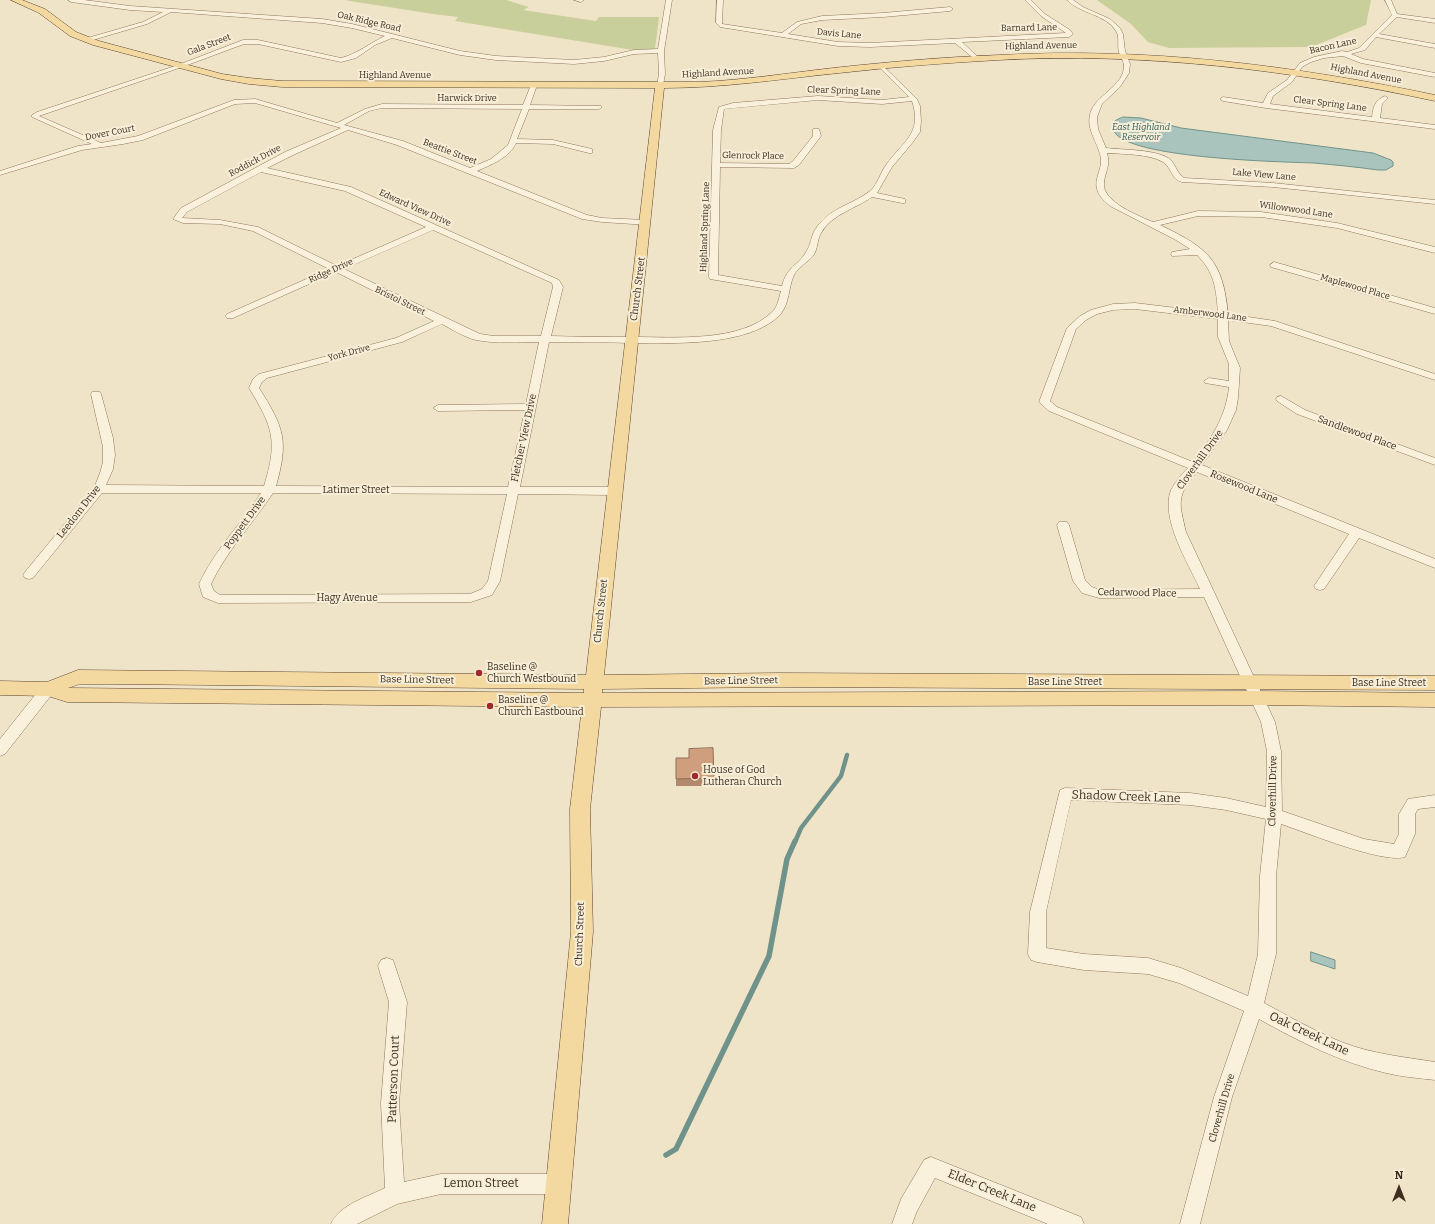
<!DOCTYPE html>
<html>
<head>
<meta charset="utf-8">
<style>
	body { margin:0 }
	#map { position:relative; width:1435px; height:1224px; overflow:hidden; background:#f0e4c8; font-family:Bitter,serif }
	canvas { display:block }
	.north { position:absolute; left:1379px; top:1168px; width:40px; height:40px; -webkit-text-stroke:3px #f7eed8; paint-order:stroke; rotate:0deg; font-size:11px; font-weight:700; line-height:16px; text-align:center; color:#3d2e20 }
	.north::after { content:''; display:block; margin:auto; width:14px; height:18px; background:#3d2e20; clip-path:polygon(50% 0,100% 100%,50% 72%,0 100%) }
</style>
</head>
<body>
<div id="map">
<canvas width="1435" height="1224"></canvas>
<div class="north">N</div>
</div>
<script>
const c = document.querySelector('canvas').getContext('2d');
c.lineJoin = 'round';
function paint(path, color) { c.fillStyle = color; c.fill(path, 'evenodd'); }
function trace(path, color, width, dash) { c.strokeStyle = color; c.lineWidth = width; c.lineCap = dash ? 'butt' : 'round'; c.setLineDash(dash || []); c.stroke(path); }
function write(font, color, halo, rows, align = 'center') {
  c.font = font + ' Bitter,serif'; c.lineWidth = 4; c.setLineDash([]); c.textBaseline = 'middle'; c.strokeStyle = halo; c.fillStyle = color; for (const [text, x, y, turn = 0] of rows) {
    c.save(); c.translate(x, y); c.rotate((+turn || 0) * Math.PI / 180); c.textAlign = isNaN(turn) ? turn : align; if (halo) c.strokeText(text, 0, 0); c.fillText(text, 0, 0); c.restore();
  }
}
const green = new Path2D(`
	M344 0H506L529 7 523 10 596 21 599 17H659L655 49 633 50 455 21 458 17 433 14Z
	M1097 0H1371L1366 25 1311 47 1169 48 1148 42 1131 24Z`);
const water = new Path2D(`
	M1123 117 1141 118 1181 128 1373 153 1391 160 1393 162V166L1386 170H1378C1357 167 1336 165 1314 163 1289 162 1112 159 1113 127 1113 125 1114 123 1115 121Z
	M1311 952 1335 960V969L1311 961Z`);
const streamFar1 = new Path2D(`
	M795 842 801 828 841 776 847 755`);
const stream = new Path2D(`
	M666 1155 676 1149 769 956 787 859 795 841`);
const minor = new Path2D(`
	M68 0H84L130 6 322 19 352 24 460 51 496 56 574 60 604 57 634 50 658 49 666 0H672L664 51 665 74 663 85 660 87 657 85 659 74 658 53 634 54 604 61 574 64 496 60 460 55 392 38 375 45 356 58 341 62 258 44H244L182 67 39 116 101 143 138 136 234 100 255 99 337 123 365 109 382 104 523 105 531 85 534 83 537 85 530 105 601 106 602 107 599 109H529L517 139 553 140 592 149V153H589L553 144 516 143C510 158 490 165 477 171L587 215 602 218 646 220 650 223 649 225 602 222 582 219 397 145 348 130 291 156 267 168 351 187 559 280 563 287 551 336C578 337 605 337 633 337 674 337 742 343 773 311 778 306 779 297 781 291L710 279 709 277 713 130 719 107 733 103 818 96 882 100 909 97 879 67V65L881 64 917 99 920 106 921 121 920 132 913 142 892 167 877 193 905 199V203H902L872 197C855 209 832 214 821 233 817 240 818 249 813 256 807 263 798 267 794 275 788 288 790 303 780 315 748 347 673 343 631 343 604 342 576 342 549 342L520 487H614L618 488 620 491 618 494 614 495 518 494 500 581 492 595 471 602 218 603 203 597 199 584C214 551 241 524 261 493H102L33 578 29 579 25 578 23 575 25 572 94 488 100 473 103 462V447L91 394 92 392H100L101 394 113 438 115 455 113 469 106 485 264 486C278 441 273 427 249 388L253 379 259 374 396 338 434 321 336 272 233 318H227L225 316 227 314 329 269 253 231 220 224 183 223 173 219 181 208 285 152 341 128 255 103 235 104 143 140 123 144 82 150 0 175V171L78 146 92 144 32 117V115L37 112 178 65 243 40H258L341 58C357 54 370 43 385 36L352 28 322 23 171 12 147 24 86 42 84 41V39L143 22 163 12 130 10 71 2ZM818 100 882 104 912 101C923 134 902 142 886 165 880 173 878 184 870 191 855 203 834 207 821 222 810 233 813 241 806 252 798 266 787 266 782 286L718 275 720 167 794 168 799 165 821 136 819 129H813V136L793 161 789 164 720 163 721 130 724 109ZM382 108 522 109 508 145 491 159 470 168 403 141 344 125 369 111ZM261 172 345 191 426 227 337 266 258 227 220 220 182 218 187 212ZM433 230 552 283 553 287 541 336H494L480 334 344 269ZM442 324C453 330 464 337 476 340 496 344 519 342 539 342L526 404 438 405 433 408 438 411 525 410 508 487 276 486C289 441 284 427 259 388L262 382 267 378 402 342ZM273 493 507 494 488 581 482 589 470 594 220 595 214 591 211 584C226 552 253 523 273 493Z
	M574 0H584L581 2Z
	M717 0H723L722 24 782 33 797 22 822 16 883 13 950 7 953 9 950 11 883 17 822 20 801 24 788 34 838 42 870 43 1066 33 1041 16 1025 0H1031L1045 14 1070 30 1073 34 1069 37 962 42 979 58 980 59 977 61 955 43 870 47 838 46 720 27 716 23Z
	M1067 0H1073L1083 7 1110 19 1120 28 1123 34 1125 51 1130 64 1129 73 1120 87 1102 104 1097 117 1098 129 1106 148C1122 150 1158 149 1171 160 1176 166 1177 173 1184 178L1273 183 1435 200V204L1273 187 1182 182C1171 179 1172 168 1163 162 1150 154 1123 154 1107 153 1111 166 1105 171 1104 183 1102 202 1139 216 1153 222L1198 211 1261 212 1337 223 1435 247V253L1337 228 1261 217 1198 216 1160 225C1208 248 1223 260 1228 314L1275 321 1435 374V380L1271 326 1228 320 1229 341 1240 368 1238 398 1236 410 1227 430 1202 465 1435 559V568L1359 538 1324 589 1320 590 1316 589 1314 586 1349 534 1197 472C1176 496 1179 502 1186 532L1275 722 1281 751 1282 811 1364 839 1394 844 1399 834V814L1408 799 1435 795V807L1418 809 1415 814V834L1405 857C1383 864 1305 832 1281 824L1276 876V954L1264 1003C1290 1017 1316 1032 1344 1043 1373 1054 1404 1057 1435 1062V1080C1419 1078 1402 1077 1386 1073 1340 1062 1300 1042 1259 1019L1232 1097 1200 1224H1180L1214 1097 1244 1011 1179 983 1148 974 1084 970 1037 962 1031 960 1028 954 1030 912 1060 790 1065 788 1190 793 1226 798 1266 807 1267 751 1261 722 1204 597 1099 598 1082 593 1073 581 1057 525 1059 522H1067L1069 525 1085 580 1092 587 1100 590 1200 589C1188 563 1160 518 1171 490 1175 482 1182 474 1188 468L1049 411 1039 402 1067 328 1080 316 1091 310 1113 304 1135 303 1218 313C1216 289 1215 273 1197 255L1172 256 1171 254 1172 252 1190 249 1176 240 1112 207C1106 203 1099 197 1097 189 1094 179 1102 169 1101 159 1099 143 1083 127 1092 109 1099 94 1124 85 1124 66 1124 61 1120 57 1119 52 1117 45 1120 37 1116 31 1106 14 1080 14 1067 0ZM1135 309 1218 319V337L1229 364V381L1209 378 1204 381 1205 383 1229 387C1226 417 1211 439 1193 462L1057 407 1050 401 1076 329 1086 320 1097 314 1113 310ZM1071 800 1190 805 1226 810 1266 819 1260 876 1258 954 1248 996 1181 968 1148 958 1084 954 1046 948V912Z
	M1385 0H1391L1397 14 1435 19V23L1397 17 1379 34 1435 44V48L1376 37 1365 50 1351 54 1363 59 1435 73V77L1361 63 1343 56 1324 58 1311 62 1302 67 1292 82 1273 96 1270 104 1372 117C1373 107 1375 100 1385 96L1388 98 1382 104 1380 118 1435 125V129L1266 108 1223 101 1220 99 1223 97 1263 103 1268 93 1287 80 1300 63 1314 57 1342 51 1347 52 1359 48 1392 15Z
	M1274 262 1435 308V314L1271 267 1270 265Z
	M1281 396 1305 410 1435 458V465L1297 414 1277 401 1276 399 1277 397Z
	M48 684 53 685 55 689 53 693 5 754 0 756V739L43 685Z
	M387 958 393 960 407 1002 399 1103 404 1182 441 1174H558L565 1177 568 1184 565 1191 558 1194H441L397 1204 357 1224H331C339 1205 367 1197 385 1188L381 1103 389 1002 378 966 381 960Z
	M931 1157 1081 1217 1084 1224H1048L935 1178 917 1211 912 1224H892L901 1199 924 1160Z`);
const major = new Path2D(`
	M11 0H22L45 9 76 32 99 41 222 74 249 78 282 81 700 82C745 80 789 73 833 68 888 62 944 57 1000 55 1147 47 1291 65 1435 95V101C1291 70 1145 52 998 60 945 63 892 67 839 73 780 79 723 88 664 88L604 675 779 673 1435 676V690L779 687 602 689V693L1256 691 1435 693V707L1256 705 601 707 590 809 593 932 568 1224H542L571 932 570 809 582 707 67 702 48 696 0 695V681L47 682 78 670 586 675 655 88 282 87 249 84 221 79 93 45 70 36 39 13ZM80 684H115L584 689V693L68 688Z`);
const wall = new Path2D(`
	M713 748 714 786H676V779L689 758Z`);
const building = new Path2D(`
	M713 748 714 778 676 779V758H689V749Z`);
const markers = [
	[479,673,4,"#9e2a2b"],
	[490,706,4,"#9e2a2b"],
	[695,776,4,"#9e2a2b"]
];
const farStreetnames = [
	["Oak Ridge Road",369,22,13],
	["Barnard Lane",1029,28,-1],
	["Davis Lane",839,34,5],
	["Gala Street",209,45,-21],
	["Highland Avenue",1041,46,-1],
	["Bacon Lane",1333,46,-13],
	["Highland Avenue",718,73,-3],
	["Highland Avenue",1366,74,11],
	["Highland Avenue",395,75],
	["Clear Spring Lane",844,91,2],
	["Harwick Drive",467,98],
	["Clear Spring Lane",1330,104,7],
	["Dover Court",110,133,-11],
	["Beattie Street",450,152,21],
	["Glenrock Place",753,156,1],
	["Roddick Drive",255,161,-28],
	["Lake View Lane",1264,175,5],
	["Edward View Drive",415,208,24],
	["Willowwood Lane",1296,210,8],
	["Highland Spring Lane",705,227,-88],
	["Ridge Drive",331,271,-24],
	["Maplewood Place",1355,287,16],
	["Bristol Street",400,301,26],
	["Amberwood Lane",1210,314,7],
	["York Drive",349,353,-15]
];
const farWaternames = [
	["East Highland",1141,127],
	["Reservoir",1141,137]
];
const streetNames = [
	["Church Street",638,289,-83],
	["Sandlewood Place",1357,433,20],
	["Fletcher View Drive",524,438,-78],
	["Cloverhill Drive",1200,460,-54],
	["Rosewood Lane",1244,487,22],
	["Latimer Street",356,490],
	["Leedom Drive",79,512,-52],
	["Poppett Drive",245,523,-54],
	["Cedarwood Place",1137,593,1],
	["Hagy Avenue",347,598],
	["Church Street",601,611,-84],
	["Base Line Street",417,680,1],
	["Base Line Street",741,681,-1],
	["Base Line Street",1065,682],
	["Base Line Street",1389,683],
	["Cloverhill Drive",1273,791,-89],
	["Church Street",580,934,-88],
	["Cloverhill Drive",1222,1108,-74]
];
const poiNames = [
	["Baseline @",487,667],
	["Church Westbound",487,679],
	["Baseline @",498,700],
	["Church Eastbound",498,712],
	["House of God",703,770],
	["Lutheran Church",703,782]
];
const nearStreetnames = [
	["Shadow Creek Lane",1126,797,2],
	["Oak Creek Lane",1309,1034,25],
	["Patterson Court",394,1079,-88],
	["Lemon Street",481,1184],
	["Elder Creek Lane",992,1191,22]
];
paint(green, '#c9cf9b');
paint(water, '#a9c4bc');
trace(water, '#6f938a', 1);
trace(streamFar1, '#6f938a', 4.5);
trace(stream, '#6f938a', 5.5);
trace(minor, '#8d765c', 1);
trace(major, '#5b4430', 1);
paint(minor, '#faf1dc');
paint(major, '#f3d9a0');
paint(wall, '#b2896c');
paint(building, '#cf9f7d');
trace(building, '#916f58', 1);
for (const [x, y, r, color] of markers) { const dot = new Path2D(); dot.arc(x, y, r, 0, 2 * Math.PI); c.fillStyle = color; c.fill(dot); trace(dot, '#f7eed8', 1.5); }
write('9px', '#3d2e20', '#f7eed8', farStreetnames);
write('italic 9px', '#2f5d5a', '#f7eed8', farWaternames);
write('10px', '#3d2e20', '#f7eed8', streetNames);
write('10px', '#3d2e20', '#f7eed8', poiNames, 'left');
write('12px', '#3d2e20', '#f7eed8', nearStreetnames);
</script>
</body>
</html>
